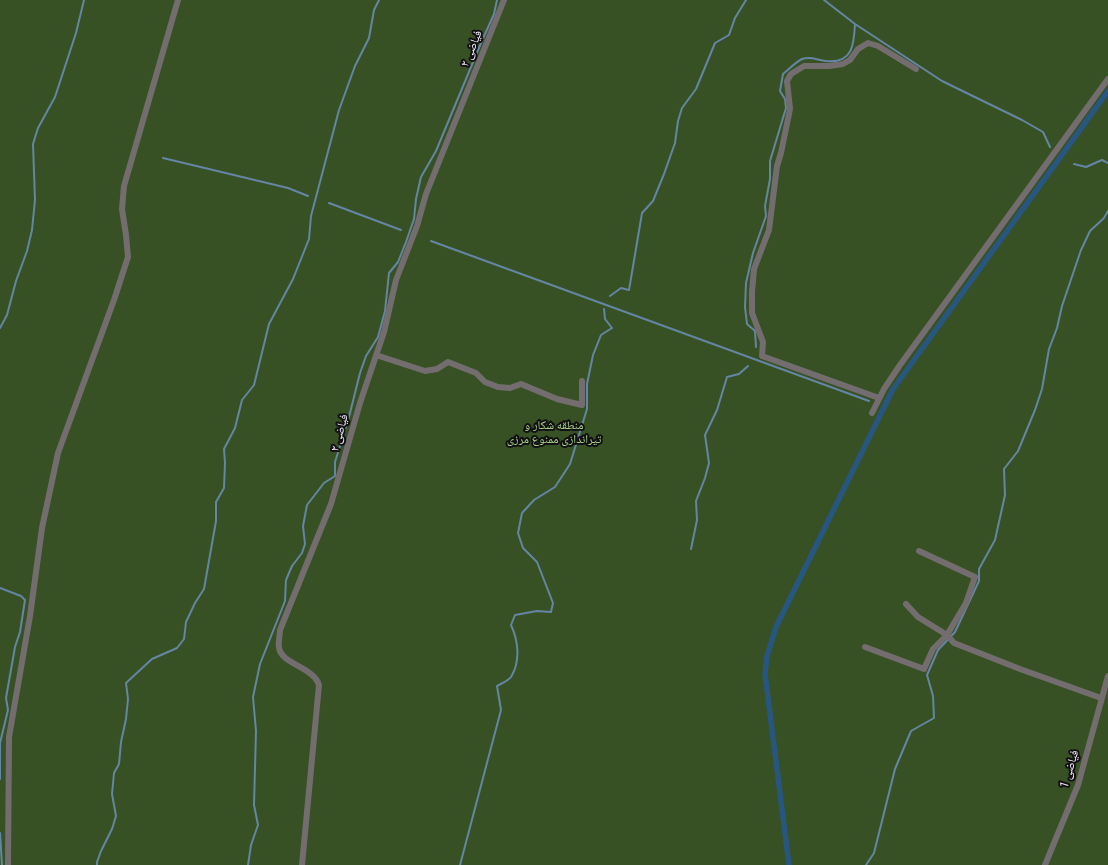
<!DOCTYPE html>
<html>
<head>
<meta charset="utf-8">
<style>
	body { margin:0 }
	canvas { display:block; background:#2a2630 }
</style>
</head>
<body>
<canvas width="1108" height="865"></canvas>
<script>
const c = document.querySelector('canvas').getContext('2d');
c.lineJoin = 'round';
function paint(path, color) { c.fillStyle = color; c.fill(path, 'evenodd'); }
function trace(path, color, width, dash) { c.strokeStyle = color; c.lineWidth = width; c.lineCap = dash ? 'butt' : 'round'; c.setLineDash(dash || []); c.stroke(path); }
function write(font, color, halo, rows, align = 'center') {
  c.font = font + ' "Roboto Condensed","Noto Naskh Arabic",sans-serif'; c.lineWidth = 4; c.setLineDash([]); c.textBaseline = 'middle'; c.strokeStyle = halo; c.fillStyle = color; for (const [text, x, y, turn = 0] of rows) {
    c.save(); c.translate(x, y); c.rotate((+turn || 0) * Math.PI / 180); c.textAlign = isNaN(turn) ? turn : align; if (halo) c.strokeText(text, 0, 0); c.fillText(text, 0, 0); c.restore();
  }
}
const green = new Path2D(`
	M0 0H1108V865H0Z`);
const stream = new Path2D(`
	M824 0 855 24 942 81 1022 120 1043 132 1050 147
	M163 158 288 188 308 196
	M1074 164 1086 167 1102 160 1108 163
	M329 203 401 230
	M431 241 869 401
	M610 296 621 288 629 290 642 213 653 201 664 174 675 143 678 121 682 108 696 89 715 43 729 35 735 18 746 0
	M0 328 7 315 16 281 27 251 32 230 35 200 33 144 38 128 55 97 76 33 84 0
	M756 347 755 331 747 324 745 307 746 283 753 253 766 216 765 206 770 179V161L786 108 785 99 780 91 783 74C789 69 796 62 802 59 811 56 817 60 826 61 853 64 854 44 855 24
	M691 549 697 520 696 501 705 478 709 463 705 435 717 410 727 377 739 374 748 366
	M0 588 21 596 25 600 20 632 15 647 6 698 8 710 0 743V779
	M0 833 2 865
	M97 865V862L101 851 112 829 116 816 112 794 114 773 119 764 121 742 126 719 128 699 126 683 152 659 177 648 184 639 186 622 195 603 204 589 216 521V502L224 488 225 463 224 449 235 428 242 400 254 385 269 324 293 279 309 239 311 216 339 110 355 66 369 38 374 10 379 0
	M248 865 251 845 258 825 254 805 256 731 253 697 260 664 285 601 286 580 292 566 302 553 305 544 303 526 307 505 324 483 335 476V462L349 417 360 373 366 356 378 337 385 311 389 273 398 262 406 242 414 219 416 199 421 177 436 151 481 43 494 14 497 0
	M460 865 501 710 497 686C502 683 508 681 511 677 521 661 518 640 511 625L515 615 537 611 551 612 553 603 537 562 523 548 518 533 522 513 534 500 555 487 570 464 587 409V384L593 355 601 335 612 328 605 319 604 309
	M866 865 874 853 895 769 911 731 934 718 933 696 927 675 938 650 955 632 979 581V569L995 540 1005 495 1004 469 1018 451 1035 410 1042 389 1049 349 1057 328 1062 306 1081 250 1090 231 1104 218 1108 211`);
const canal = new Path2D(`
	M789 865 765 674 767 656 776 627 893 389 1108 91`);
const minor = new Path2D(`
	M376 355 425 371 437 369 448 362 476 373 485 382 498 387 510 388 521 384 557 399 582 405V381
	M879 398 762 356 763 342 752 313V292L754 269 769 230 777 166 781 153 790 109 787 81 791 74 804 66H829L843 64 850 60 858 49 868 43 878 46 916 69
	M872 413 884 389 900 365 1108 79
	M906 604 918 617 947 635 954 643 1020 669 1101 698
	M865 647 924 669 933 649 947 635 966 603 975 577 919 551
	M8 865 9 737 30 616 42 528 58 453 114 300 128 257 126 235 122 209 124 186 178 0
	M302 865 319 685C314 667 280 664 279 647 278 641 280 635 280 630L331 504 360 403 384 332 396 280 417 226 426 194 504 0
	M1045 865 1078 785 1108 676`);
const streetNames = [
	["فیاضی ۲",472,49,-68],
	["فیاضی ۲",340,433,-75],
	["فیاضی 1",1070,769,-73]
];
const parkNames = [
	["منطقه شکار و",554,426],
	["تیراندازی ممنوع مرزی",554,440]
];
paint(green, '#385124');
trace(stream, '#6485a4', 2);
trace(canal, '#275780', 5.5);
trace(minor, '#746d70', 6);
write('12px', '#f3f1f8', '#121014', streetNames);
write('12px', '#a9d586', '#121014', parkNames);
</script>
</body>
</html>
